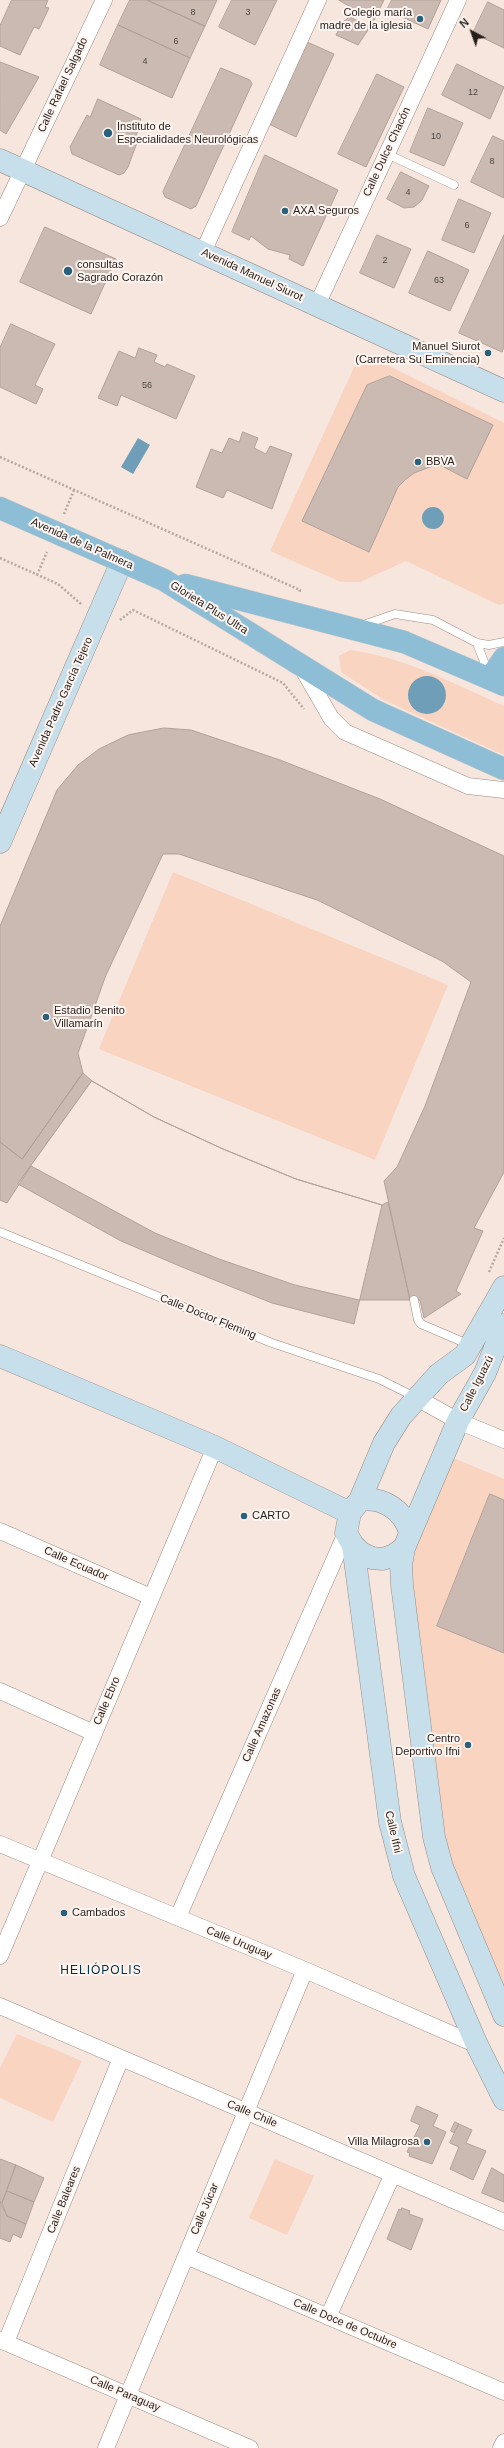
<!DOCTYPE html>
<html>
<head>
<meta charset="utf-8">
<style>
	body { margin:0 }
	#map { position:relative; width:504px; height:2448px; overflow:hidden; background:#f7e6dd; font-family:Arial,sans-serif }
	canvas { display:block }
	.north { position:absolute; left:452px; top:12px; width:40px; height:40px; -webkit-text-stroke:3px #fff5f0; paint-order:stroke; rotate:319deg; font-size:11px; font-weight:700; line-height:16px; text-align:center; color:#251f1c }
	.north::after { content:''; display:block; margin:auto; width:14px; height:18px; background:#251f1c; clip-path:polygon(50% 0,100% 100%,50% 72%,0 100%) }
</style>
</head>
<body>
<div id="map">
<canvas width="504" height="2448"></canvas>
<div class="north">N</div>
</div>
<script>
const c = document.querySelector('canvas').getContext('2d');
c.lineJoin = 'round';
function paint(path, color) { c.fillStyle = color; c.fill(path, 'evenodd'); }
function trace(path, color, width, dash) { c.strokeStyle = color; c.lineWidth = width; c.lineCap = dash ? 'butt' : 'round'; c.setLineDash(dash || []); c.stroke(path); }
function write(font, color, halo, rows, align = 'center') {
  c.font = font + ' Arial,sans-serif'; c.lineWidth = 4; c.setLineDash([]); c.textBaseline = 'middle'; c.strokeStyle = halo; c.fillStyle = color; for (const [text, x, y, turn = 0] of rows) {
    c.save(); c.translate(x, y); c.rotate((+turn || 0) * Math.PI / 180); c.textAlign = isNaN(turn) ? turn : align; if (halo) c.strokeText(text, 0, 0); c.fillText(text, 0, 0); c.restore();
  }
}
const green = new Path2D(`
	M361 352 504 423V604L499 605 406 561 360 582H341L270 551Z
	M350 650C404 657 455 684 504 706V755L384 700 341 672 339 656Z
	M173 872 448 985 375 1160 99 1049Z
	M451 1457 504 1479V1993L447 1858 410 1562Z
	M17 2034 82 2061 53 2122 0 2098V2068Z
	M275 2159 314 2176 287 2235 249 2218Z`);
const water = new Path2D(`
	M138 438 150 445 133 474 121 467Z
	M422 518a11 11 0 1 1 22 0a11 11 0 1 1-22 0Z
	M408 695a19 19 0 1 1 38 0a19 19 0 1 1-38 0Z`);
const building = new Path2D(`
	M12 0H48L45 7 49 8 39 29 34 27 20 55 0 46V26Z
	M130 0H147L205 26 190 58 118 25Z
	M147 0H217L205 26Z
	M232 0H277L255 45 219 27Z
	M339 0H384L374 20Z
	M392 0H441L428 29 387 10Z
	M488 2 504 10V48L473 33Z
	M350 17 370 27 358 45 336 35 342 23Z
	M118 25 190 58 172 98 100 65Z
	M307 42 334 54 296 137 269 124Z
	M0 62 39 77 6 134 0 130Z
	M457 64 504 87 490 119 442 95Z
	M221 68 250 80 252 84 196 206 191 209 165 197 163 192Z
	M377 74 404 87 366 167 338 154Z
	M98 99 141 119 137 127 139 128 135 138 138 140 128 167 124 173 119 175 72 154 70 147 87 115 90 117Z
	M428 108 463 123 444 166 410 152Z
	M493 136 504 141V198L471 182Z
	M265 155 338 190 303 266 289 259 290 255 268 249 251 236 249 240 232 232Z
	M401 172 429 186 422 200 414 207 404 208 387 199Z
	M459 199 491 213 474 253 442 240Z
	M45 227 116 259 91 314 20 282Z
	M377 235 411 249 394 288 360 273Z
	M504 235V347L502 352 459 333Z
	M428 251 469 270 450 311 409 293Z
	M11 324 55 344 35 385 43 389 36 404 0 387V348Z
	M139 348 157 355 154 362 165 367 167 364 195 376 176 419 121 395 117 406 98 398 119 351 135 358Z
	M390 376 493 425 467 479 438 464 414 473 406 479 398 487 369 552 302 521 367 385Z
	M243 432 258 438 254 448 266 454 270 446 292 454 272 509 227 490 223 498 196 487 211 449 222 453 229 438 239 442Z
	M164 728 191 730 280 760 380 799 504 856V1172L474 1228 483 1231 456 1291 461 1294 424 1318 420 1300H410L384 1181 397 1167 425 1106 471 982 442 961 317 900 179 854H163L106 975 78 1053 83 1073 22 1159 0 1142V926L57 790 78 765 99 749 128 735Z
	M83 1073 92 1081 154 1117 223 1149 296 1179 382 1205 388 1202 410 1300H359L295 1285 219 1259 155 1233 31 1166 7 1203 0 1200V1142L22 1159Z
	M92 1081 154 1117 223 1149 296 1179 382 1205 354 1324 272 1303 182 1267 121 1241 18 1184Z
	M490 1494 504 1500V1653L437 1626Z
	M417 2106 438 2115 433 2126 446 2132 432 2164 409 2156 410 2153 407 2152 420 2125 411 2121Z
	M455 2122 459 2124 454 2133 451 2131Z
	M459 2124 472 2130 466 2143 486 2151 473 2180 450 2169 459 2147 450 2143Z
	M0 2159 16 2165 2 2203 0 2202Z
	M16 2165 44 2178 34 2202 7 2191Z
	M492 2168 504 2175V2202L482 2193Z
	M7 2191 34 2202 26 2224 7 2216 2 2203Z
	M0 2202 7 2216 26 2224 21 2238 13 2234 10 2242 0 2238Z
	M402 2208 410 2211 409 2214 423 2219 411 2250 387 2239 399 2209 401 2210Z`);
const path = new Path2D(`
	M0 457 300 590 299 593
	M64 514 74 490
	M0 558 58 584 81 604
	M37 575 47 552
	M120 620 133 610 283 683 304 709
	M489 1272 504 1238`);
const lane = new Path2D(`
	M387 154 454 185
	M363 625 395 614 433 620 477 643 489 645 504 642
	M477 643 489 675
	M0 1232 272 1343 379 1379 417 1398
	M414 1300 418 1320 421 1324 470 1345`);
const street = new Path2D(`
	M0 218 104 0
	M203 252 318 0
	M317 305 458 0
	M301 666 331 718 345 732 468 786 504 790
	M417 1398 458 1421 504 1440
	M0 1531 151 1597
	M0 1691 94 1733
	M0 1844 305 1970 477 2045
	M178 1917 346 1533
	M0 1956 215 1447
	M0 2006 504 2222
	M186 2256 504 2392
	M328 2317 392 2176
	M0 2340 250 2448
	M6 2342 121 2058
	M106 2448 305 1970
	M501 2448 504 2442`);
const secondary = new Path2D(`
	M0 160 504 391
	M0 842 122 561
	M504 1287 465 1355 439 1374 401 1416 384 1443 360 1500 350 1513 346 1533 353 1545 361 1553 372 1558 383 1559 394 1555 404 1548 458 1421 485 1373 504 1325
	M0 1356 215 1447 350 1513
	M360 1500C384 1497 403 1510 410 1532
	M353 1545 390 1822 404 1876 477 2045 504 2099
	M404 1548 401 1565 402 1585 434 1837 442 1867 504 2015`);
const primary = new Path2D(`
	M0 508 164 580 373 710 504 769
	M185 585 404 642 504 685
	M490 678 504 658`);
const markers = [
	[420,19,4,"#29607b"],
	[108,133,5,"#29607b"],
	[285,211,4,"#29607b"],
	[68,271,5,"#29607b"],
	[488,353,4,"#29607b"],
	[418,462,4,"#29607b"],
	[46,1017,4,"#29607b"],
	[244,1516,4,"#29607b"],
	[468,1745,4,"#29607b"],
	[64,1913,4,"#29607b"],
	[427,2142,4,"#29607b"]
];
const numberNames = [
	["8",193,13],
	["3",248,13],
	["6",176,42],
	["4",145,62],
	["12",473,93],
	["10",436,137],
	["8",492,162],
	["4",408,193],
	["6",467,226],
	["2",385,261],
	["63",439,281],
	["56",147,386]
];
const poiNames = [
	["Colegio maría",412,13,"right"],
	["madre de la iglesia",412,26,"right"],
	["Instituto de",117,127],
	["Especialidades Neurológicas",117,140],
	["AXA Seguros",293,211],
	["consultas",77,265],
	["Sagrado Corazón",77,278],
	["Manuel Siurot",480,347,"right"],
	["(Carretera Su Eminencia)",480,360,"right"],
	["BBVA",426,462],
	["Estadio Benito",54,1011],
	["Villamarín",54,1024],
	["CARTO",252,1516],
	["Centro",460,1739,"right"],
	["Deportivo Ifni",460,1752,"right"],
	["Cambados",72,1913],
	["Villa Milagrosa",419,2142,"right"]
];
const streetNames = [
	["Calle Rafael Salgado",63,85,-65],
	["Calle Dulce Chacón",387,152,-65],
	["Avenida Manuel Siurot",252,275,25],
	["Avenida de la Palmera",82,544,24],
	["Glorieta Plus Ultra",209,608,32],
	["Avenida Padre García Tejero",61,702,-66],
	["Calle Doctor Fleming",208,1317,22],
	["Calle Iguazú",477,1384,-63],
	["Calle Ecuador",76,1564,24],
	["Calle Ebro",107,1701,-67],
	["Calle Amazonas",262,1725,-66],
	["Calle Ifni",393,1832,77],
	["Calle Uruguay",239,1943,22],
	["Calle Chile",252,2114,23],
	["Calle Baleares",64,2200,-68],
	["Calle Júcar",205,2209,-67],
	["Calle Doce de Octubre",345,2324,23],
	["Calle Paraguay",125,2394,23]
];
const neighbourhoodNames = [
	["HELIÓPOLIS",101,1971]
];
paint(green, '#f8d4c1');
paint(water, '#6e9eb8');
paint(building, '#cabab2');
trace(building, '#b1a199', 1);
trace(lane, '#9b8c84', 9);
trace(street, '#9b8c84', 17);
trace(secondary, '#9b8c84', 23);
trace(primary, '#cbc9c9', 23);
trace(path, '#b5a8a0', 2.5, [2, 2]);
trace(lane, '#fff', 8);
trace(street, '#fff', 16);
trace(secondary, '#c6dfea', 22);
trace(primary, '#8dbed5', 22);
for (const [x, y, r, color] of markers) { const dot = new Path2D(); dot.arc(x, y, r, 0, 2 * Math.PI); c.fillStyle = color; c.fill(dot); trace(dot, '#fff5f0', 1.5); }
write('9px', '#4e4642', null, numberNames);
write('11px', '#251f1c', '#fff5f0', poiNames, 'left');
write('11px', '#251f1c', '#fff5f0', streetNames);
c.letterSpacing = '1px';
write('12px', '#003145', '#fff5f0', neighbourhoodNames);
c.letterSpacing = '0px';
</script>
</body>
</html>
